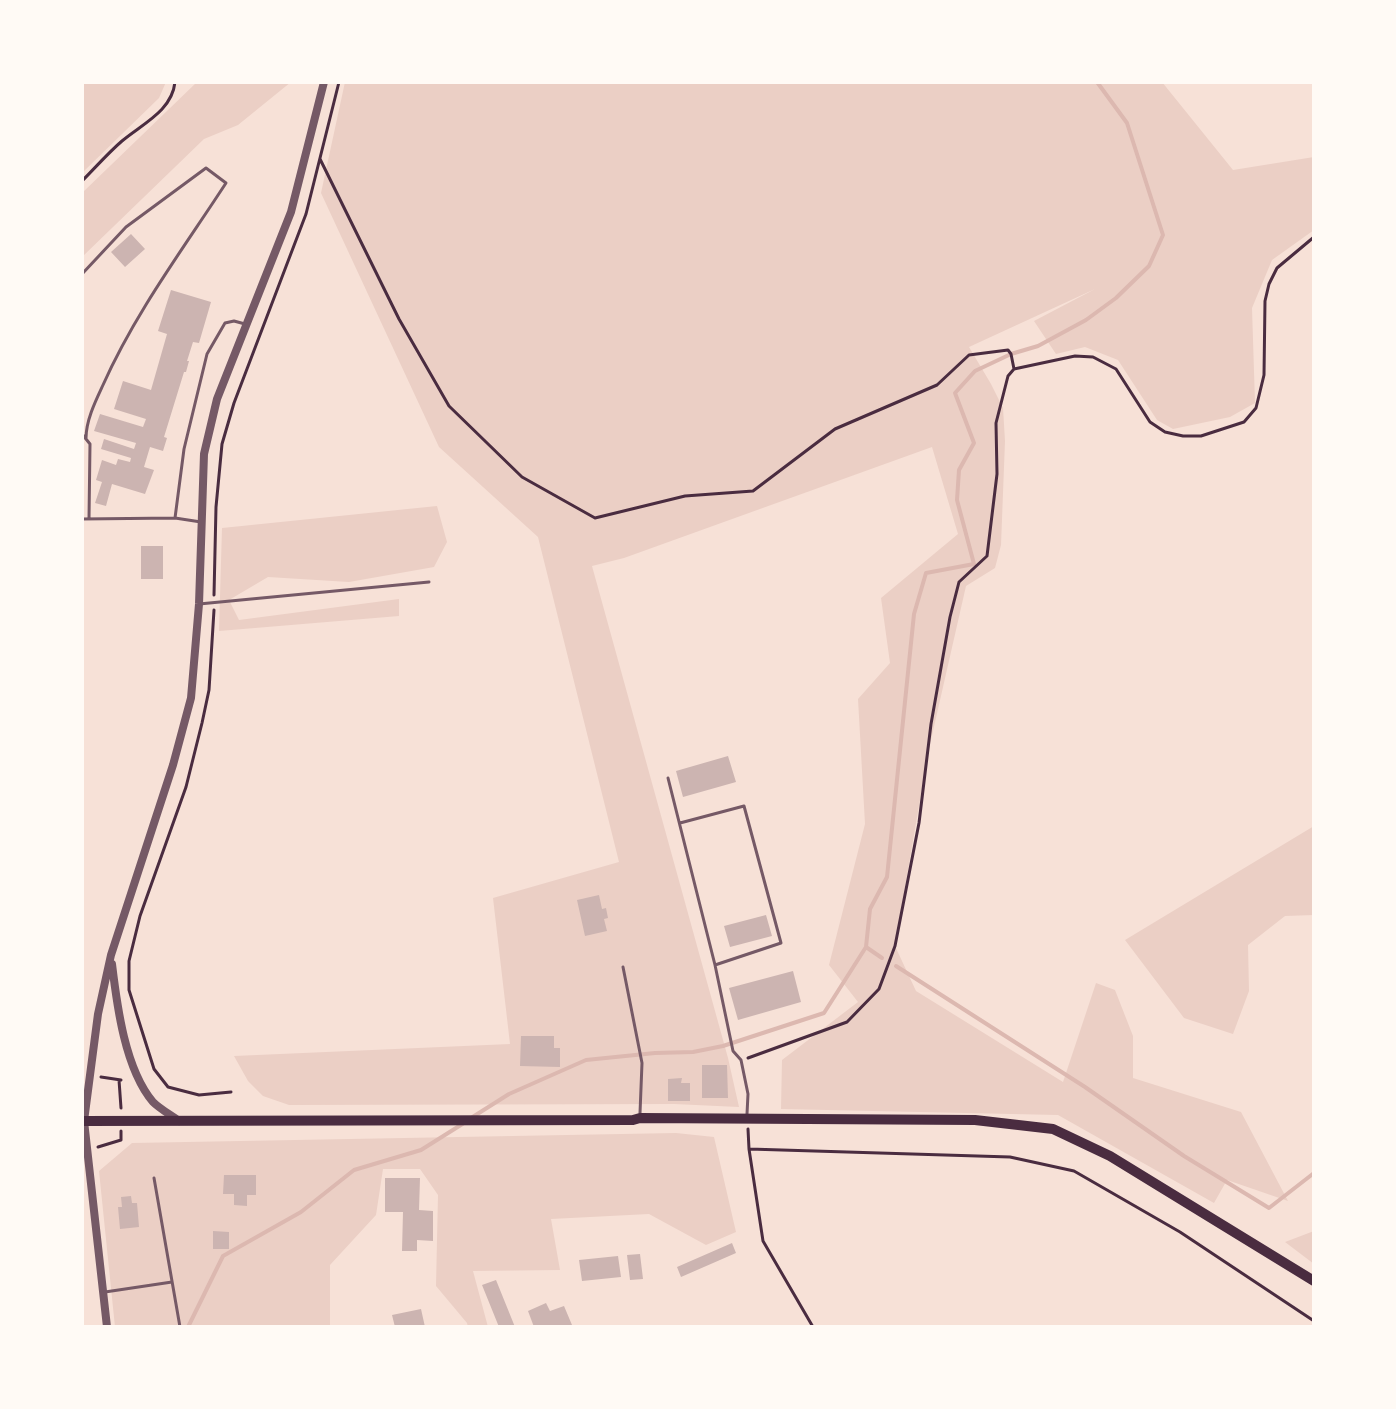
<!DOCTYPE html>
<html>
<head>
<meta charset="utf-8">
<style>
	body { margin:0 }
	#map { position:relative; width:1396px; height:1409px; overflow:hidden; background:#f7e1d7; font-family:"Fira Sans Condensed",sans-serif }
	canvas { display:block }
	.frame { position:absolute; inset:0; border:84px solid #fffaf5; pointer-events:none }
</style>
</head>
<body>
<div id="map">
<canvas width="1396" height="1409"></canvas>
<div class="frame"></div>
</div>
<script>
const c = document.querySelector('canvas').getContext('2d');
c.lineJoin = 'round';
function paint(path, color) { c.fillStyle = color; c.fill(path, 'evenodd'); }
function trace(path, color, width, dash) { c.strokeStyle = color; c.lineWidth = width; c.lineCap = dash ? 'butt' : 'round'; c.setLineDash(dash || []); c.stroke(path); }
const green = new Path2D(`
	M82 82H166L159 98 82 173Z
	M197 82H291L238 125 204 139 82 257V193Z
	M345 82H1162L1233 170 1314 157V230L1272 260 1252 308 1255 403 1230 417 1173 429 1157 420 1118 360 1085 347 1056 354 1034 321 1095 289 969 347 991 384 1003 408 1005 441 1001 545 995 568 966 586 928 753 895 946 916 991 1063 1082 1096 983 1115 990 1133 1036V1078L1241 1112 1288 1201 1227 1180 1214 1203 1058 1115 781 1109 782 1060 858 1002 829 965 865 824 858 699 890 663 881 598 958 534 932 447 624 558 592 566 728 1058 739 1107 674 1104 289 1105 263 1096 248 1081 234 1056 510 1044 493 898 619 862 538 537 439 447 321 193Z
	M437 506 447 542 434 567 349 582 268 577 229 600 239 620 399 599V616L219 631 222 528Z
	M1314 826V915L1285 916 1248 945 1249 991 1233 1034 1184 1018 1125 940Z
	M676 1133 714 1137 736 1232 706 1245 649 1214 551 1219 560 1270 473 1271 488 1327H468L467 1323 436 1286 438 1195 420 1169H383L376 1215 330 1265V1327H115L99 1171 132 1143Z
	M1314 1231V1264L1285 1242Z`);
const stream = new Path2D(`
	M866 947 882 958
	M896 966 1085 1087 1184 1156 1269 1208 1314 1173
	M471 1118 509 1094 586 1060 655 1053 693 1052 723 1046 824 1013 866 947 870 909 887 877 914 614 926 573 974 564 957 500 959 470 974 443 955 393 975 371 1011 354 1038 346 1086 320 1116 298 1149 266 1163 235 1127 123 1097 82
	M188 1327 223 1256 301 1212 354 1170 421 1150 464 1123`);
const building = new Path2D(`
	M131 234 145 249 125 267 111 252Z
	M171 290 211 302 199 343 193 342 187 361H189L186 372H184L164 437 167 438 163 451 150 447 144 467 154 470 145 494 112 484 106 506 95 503 102 482 96 480 102 460 116 465 118 459 130 462 131 458 101 449 104 439 134 449 136 443 94 431 100 414 143 427 146 419 114 409 123 381 151 390 167 334 158 331Z
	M141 546H163V579H141Z
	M728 756 736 782 683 797 676 771Z
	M599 895 602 909 606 908 608 918 604 919 607 931 585 936 577 900Z
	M766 915 772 936 730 947 724 926Z
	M793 971 801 1002 738 1020 729 988Z
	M521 1036H554V1048H560V1067L520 1066Z
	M702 1065H727L728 1098H702Z
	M682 1078 681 1083H690V1101H668V1079Z
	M224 1175H256V1195H247V1206L234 1205V1194H223Z
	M385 1178H420L419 1210 433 1211V1241L417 1240V1251H402L403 1212H385Z
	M131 1196 132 1203H137L139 1227 120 1229 118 1207H122L121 1197Z
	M213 1231 229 1232V1249H213Z
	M732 1243 736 1253 681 1277 677 1267Z
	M640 1254 643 1279 630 1280 627 1255Z
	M618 1256 621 1277 582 1281 579 1260Z
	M496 1280 515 1327H499L482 1285Z
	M546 1303 550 1311 564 1306 572 1325 567 1327H534L528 1311Z
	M421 1309 425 1327H395L392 1315Z`);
const path = new Path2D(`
	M320 159 399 319 449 406 522 477 595 518 685 496 753 491 835 429 937 385 969 355 1008 350 1011 354 1014 369
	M82 181C95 168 108 153 122 141 142 124 172 111 175 82
	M214 595 216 507 222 444 234 403 306 214 339 82
	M214 610 209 690 202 723 186 787 140 916 129 961V990L154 1069 168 1087 199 1095 231 1092
	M748 1058 847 1022 879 989 895 946 919 823 931 724 950 617 959 582 987 556 997 474 996 423 1008 376 1014 369 1075 356 1093 357 1116 369 1150 422 1165 432 1183 436H1201L1244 422 1256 408 1264 375 1265 301 1269 284 1277 268 1314 237
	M101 1077 121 1080
	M119 1080 121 1108
	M748 1129 749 1149 763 1241 813 1327
	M98 1147 121 1140V1131
	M749 1149 1010 1157 1074 1171 1180 1232 1314 1321`);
const service = new Path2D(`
	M82 274 126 227 206 168 226 183C183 249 135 313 103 385 96 400 86 420 86 438
	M82 434 90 444 89 519
	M175 518 184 449 207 354 225 323 234 321 245 324
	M82 519 175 518 201 522
	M199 604 429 582
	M668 778 715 965 733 1051 741 1060 748 1094 747 1114
	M680 823 744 806 781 943 715 965
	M623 967 642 1063 640 1113
	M154 1178 180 1327
	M105 1292 172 1282`);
const tertiary = new Path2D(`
	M112 964C117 1006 125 1069 153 1102 160 1109 171 1115 179 1121
	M107 1327 84 1121 98 1014 111 955 173 765 191 698 199 604 204 454 217 399 291 212 324 82`);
const primary = new Path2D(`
	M82 1121 633 1120 640 1118 975 1120 1053 1129 1110 1156 1314 1281`);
paint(green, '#ebcfc5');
trace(stream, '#dcb8b0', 4);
paint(building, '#ccb4b1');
trace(path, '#4a2c40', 3);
trace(service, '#755966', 3);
trace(tertiary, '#755966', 8);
trace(primary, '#4a2c40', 10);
</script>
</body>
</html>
